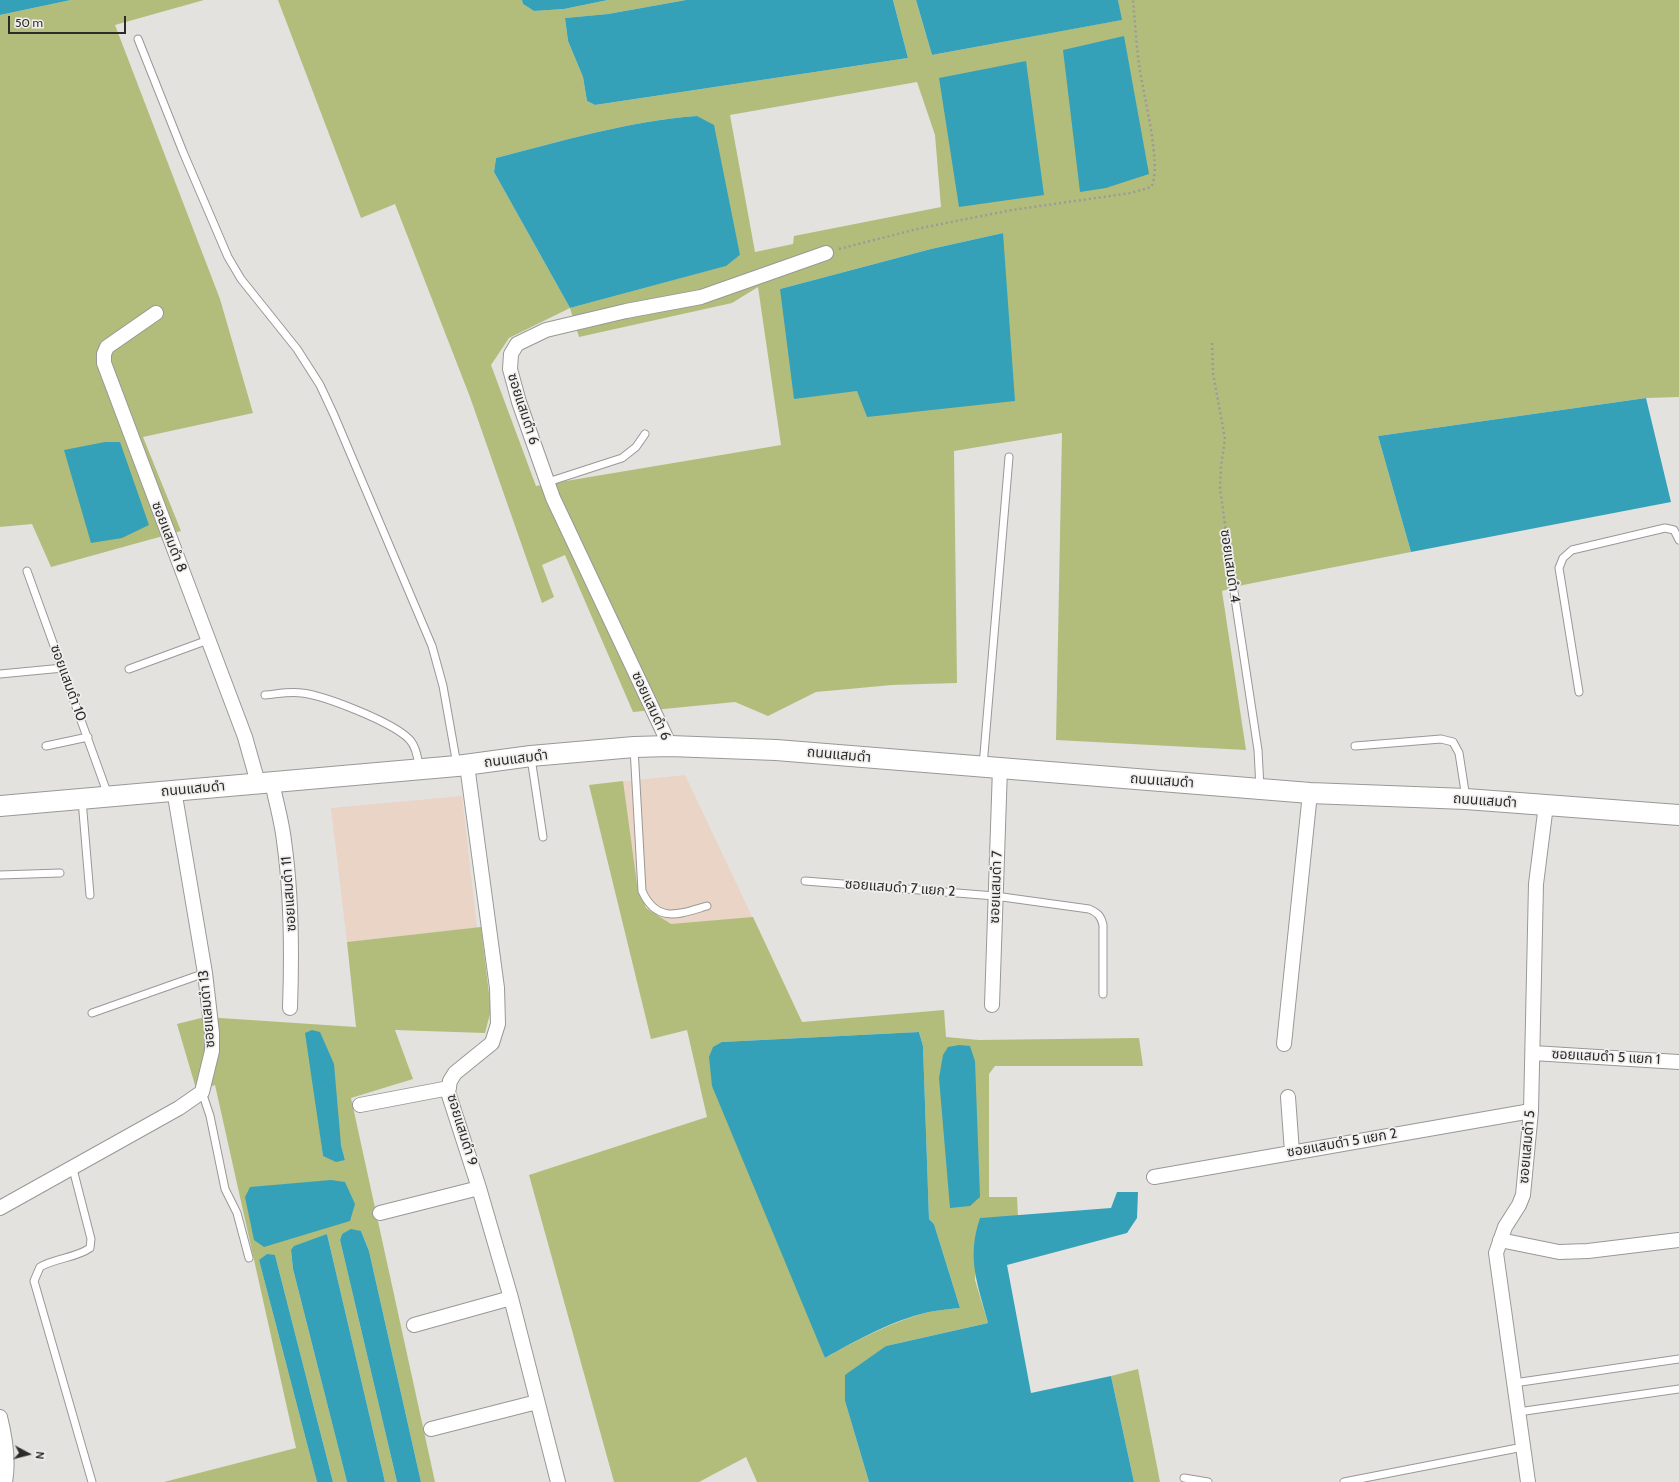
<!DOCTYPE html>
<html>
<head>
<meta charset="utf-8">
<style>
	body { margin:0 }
	#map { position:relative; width:1679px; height:1482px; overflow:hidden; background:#e4e2df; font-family:Cabin,sans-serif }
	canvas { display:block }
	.north { position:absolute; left:8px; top:1434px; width:40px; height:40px; -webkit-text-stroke:3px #f1efed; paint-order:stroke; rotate:97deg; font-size:11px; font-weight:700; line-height:16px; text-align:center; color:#2c2b2a }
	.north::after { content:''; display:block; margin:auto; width:14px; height:18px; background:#2c2b2a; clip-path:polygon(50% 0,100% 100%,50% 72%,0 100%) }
	.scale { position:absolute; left:8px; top:16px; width:118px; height:18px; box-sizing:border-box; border:2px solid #2c2b2a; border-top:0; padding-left:5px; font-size:12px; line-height:14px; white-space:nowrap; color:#2c2b2a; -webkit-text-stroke:3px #f1efed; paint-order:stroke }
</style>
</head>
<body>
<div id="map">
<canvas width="1679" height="1482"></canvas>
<div class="north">N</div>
<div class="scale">50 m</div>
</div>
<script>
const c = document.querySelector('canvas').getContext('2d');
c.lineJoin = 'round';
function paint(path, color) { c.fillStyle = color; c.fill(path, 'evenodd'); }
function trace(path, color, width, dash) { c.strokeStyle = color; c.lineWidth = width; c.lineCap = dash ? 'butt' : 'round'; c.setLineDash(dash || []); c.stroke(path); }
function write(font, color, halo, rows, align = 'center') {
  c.font = font + ' Cabin,"Noto Sans Thai",sans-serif'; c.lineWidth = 3.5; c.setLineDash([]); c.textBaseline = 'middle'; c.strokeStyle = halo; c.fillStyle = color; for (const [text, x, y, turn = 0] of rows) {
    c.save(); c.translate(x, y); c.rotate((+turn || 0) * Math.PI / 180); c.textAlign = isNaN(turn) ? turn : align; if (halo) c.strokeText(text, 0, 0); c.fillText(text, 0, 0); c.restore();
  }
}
const commercial = new Path2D(`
	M685 775 802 1022 687 1029 651 1039 589 785Z
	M462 796 477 928 347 942 331 808Z`);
const green = new Path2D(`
	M71 0H204L115 25 220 299 253 413 143 437 181 531 51 567 32 524 0 527V15Z
	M278 0H522L523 4 534 11 564 9 608 0H686L608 14 565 18 568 41 583 77 587 101 595 105 908 58 893 0H916L932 55 1121 20 1118 0H1679V397L1646 398 1378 436 1411 552 1243 585 1222 591 1246 750 1056 740 1062 433 954 451 957 683 892 685 816 692 768 716 735 702 633 712 565 555 542 565 554 597 542 603 470 397 395 204 361 218ZM917 82 935 135 941 207 794 236 793 244 755 252 730 115ZM697 116 740 255 725 266 570 308 494 172 496 158C562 141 629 121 697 116ZM1003 233 867 417 858 391 780 289 931 249ZM758 287 781 445 536 486 491 365 509 338 570 308 579 337 732 303Z
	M623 781 637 884 646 908 671 924 753 917 802 1022 944 1010 946 1037 979 1040 1139 1038 1143 1066H995L989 1074V1197H1017L1018 1217 980 1218 975 1280 988 1323 886 1346 845 1401 869 1482H757L746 1457 699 1482H614L529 1175 707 1117 687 1030 651 1039 589 785ZM919 1032 923 1046 929 1219 934 1224 960 1308C950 1309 939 1310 929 1312 893 1321 857 1340 825 1358L722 1042Z
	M481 927 491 1010 485 1033 395 1030 413 1079 351 1098 435 1482H421L369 1251 361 1231 342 1234 340 1240 397 1482H385L327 1234 291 1250 293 1269 347 1482H333L275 1255 259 1260 317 1482H164L296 1448 215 1085 197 1092 177 1024 205 1017 356 1027 347 942ZM311 1064 341 1145 345 1160 323 1156Z
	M1138 1369 1160 1482H1134L1111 1376Z`);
const water = new Path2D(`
	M0 0H71L0 15Z
	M522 0H608L564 9 534 11 523 4Z
	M686 0H893L908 58 595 105 587 101 583 77 568 41 565 18 608 14Z
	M916 0H1118L1122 20 932 55Z
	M1124 36 1149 174 1106 188 1080 192 1063 50Z
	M1026 61 1044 195 959 207 939 78Z
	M697 116 714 125 740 255 726 266 570 308 494 172 496 158C562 141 629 121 697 116Z
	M1003 233 1015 401 867 417 857 391 794 399 780 289 931 249Z
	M1646 398 1671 502 1411 552 1378 436Z
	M105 442H120L149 525 122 538 91 543 64 450Z
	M312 1030 320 1032 334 1064 341 1145 345 1160 336 1162 323 1156 305 1033Z
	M919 1032 923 1046 929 1219 934 1224 960 1308C950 1309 939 1310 929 1312 893 1320 857 1340 825 1358L712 1086 709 1057 713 1047 722 1042Z
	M959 1045 970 1046 975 1061 980 1197 970 1206 950 1208 939 1078 943 1055 948 1047Z
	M331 1180 345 1182 355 1204 350 1221 264 1247 254 1240 245 1197 250 1187Z
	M1117 1192H1138L1137 1218 1127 1233 1007 1265 1031 1393 1111 1376 1134 1482H869L845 1401V1375L886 1346 988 1323C978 1284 966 1259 980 1218L1111 1208Z
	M351 1229 361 1231 369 1251 421 1482H397L340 1240 342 1234Z
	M327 1234 385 1482H347L293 1269 291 1250 294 1246Z
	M267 1254 275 1255 333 1482H317L259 1260Z`);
const path = new Path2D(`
	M839 249 921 228 1012 210 1131 193 1151 187C1163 167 1142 90 1139 64 1136 43 1135 21 1133 0
	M1212 343 1213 373 1225 439 1221 466 1220 488 1230 562`);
const lane = new Path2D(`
	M138 39 183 152 228 257 241 279 297 349 320 385 334 415 432 646 443 686 457 765
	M548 482 622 458 636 447 645 434
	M27 571 108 795
	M1231 572 1258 750 1260 788
	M129 669 208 640
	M0 674 63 668
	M1579 692 1559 568 1563 558 1572 550 1665 528 1674 530 1679 540
	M265 695C277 694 290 691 302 693 326 696 392 722 409 739 416 746 418 758 419 767
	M46 746 88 737
	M1355 746 1441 739 1453 742 1459 753 1466 798
	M634 748 642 891C657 924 679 914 707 906
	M531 758 543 837
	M983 766 1009 457
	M82 800 90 895
	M0 875 60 873
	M805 881 995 896 1089 909C1098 913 1101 916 1103 925V994
	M92 1013 205 973
	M202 1092 210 1116 225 1189 237 1213 249 1258
	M73 1169 91 1239 90 1248C76 1258 55 1258 40 1267L34 1281 92 1482
	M1514 1383 1679 1359
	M1518 1412 1679 1389
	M1184 1478 1208 1482
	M1344 1482 1523 1447`);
const street = new Path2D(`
	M156 313 107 347 104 354V363L245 737 258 783
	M670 746 553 498 519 402 510 369 511 354 517 344 546 330 626 311 701 297 826 253
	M467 765 497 988 498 1024 492 1043 455 1073 450 1081 448 1092 479 1188 511 1298 558 1482
	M272 782C276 802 282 822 284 841 292 897 292 952 290 1008
	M992 1005 1000 768
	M1284 1044 1310 793
	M1533 1053 1679 1062
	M1288 1097 1292 1152
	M360 1105 449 1088
	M1154 1177 1531 1111
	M0 1208 179 1108 202 1092 212 1051V1033L205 973 174 790
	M380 1213 479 1188
	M1500 1240 1559 1252 1588 1251 1679 1240
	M414 1325 511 1298
	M0 1417C5 1437 9 1461 5 1482
	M431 1429 537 1402
	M1528 1482 1496 1253 1505 1227 1519 1205 1523 1195 1531 1111 1536 884 1546 805`);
const secondary = new Path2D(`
	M0 806 457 766 531 756 634 747 670 746 776 750 1310 793 1466 799 1679 815`);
const streetNames = [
	["ซอยแสมดำ 6",523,409,72],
	["ซอยแสมดำ 8",169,537,69],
	["ซอยแสมดำ 4",1230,566,82],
	["ซอยแสมดำ 10",68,683,70],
	["ซอยแสมดำ 6",651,706,65],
	["ถนนแสมดำ",839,755,5],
	["ถนนแสมดำ",516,759,-7],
	["ถนนแสมดำ",1162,781,4],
	["ถนนแสมดำ",193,789,-5],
	["ถนนแสมดำ",1485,801,4],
	["ซอยแสมดำ 7",996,887,-88],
	["ซอยแสมดำ 7 แยก 2",900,888,4],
	["ซอยแสมดำ 11",289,894,-94],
	["ซอยแสมดำ 13",207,1009,-95],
	["ซอยแสมดำ 5 แยก 1",1606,1057,3],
	["ซอยแสมดำ 9",462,1130,73],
	["ซอยแสมดำ 5 แยก 2",1342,1143,-10],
	["ซอยแสมดำ 5",1527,1147,-85]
];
paint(commercial, '#e9d4c6');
paint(green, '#b2bd7c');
paint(water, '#35a1b9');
trace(lane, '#9a9896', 9);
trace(street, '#9a9896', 16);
trace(secondary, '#9a9896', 22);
trace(path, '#9c9a98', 2.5, [2, 3]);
trace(lane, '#fff', 7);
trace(street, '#fff', 14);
trace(secondary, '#fff', 20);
write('14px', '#2c2b2a', '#f1efed', streetNames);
</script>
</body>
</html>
